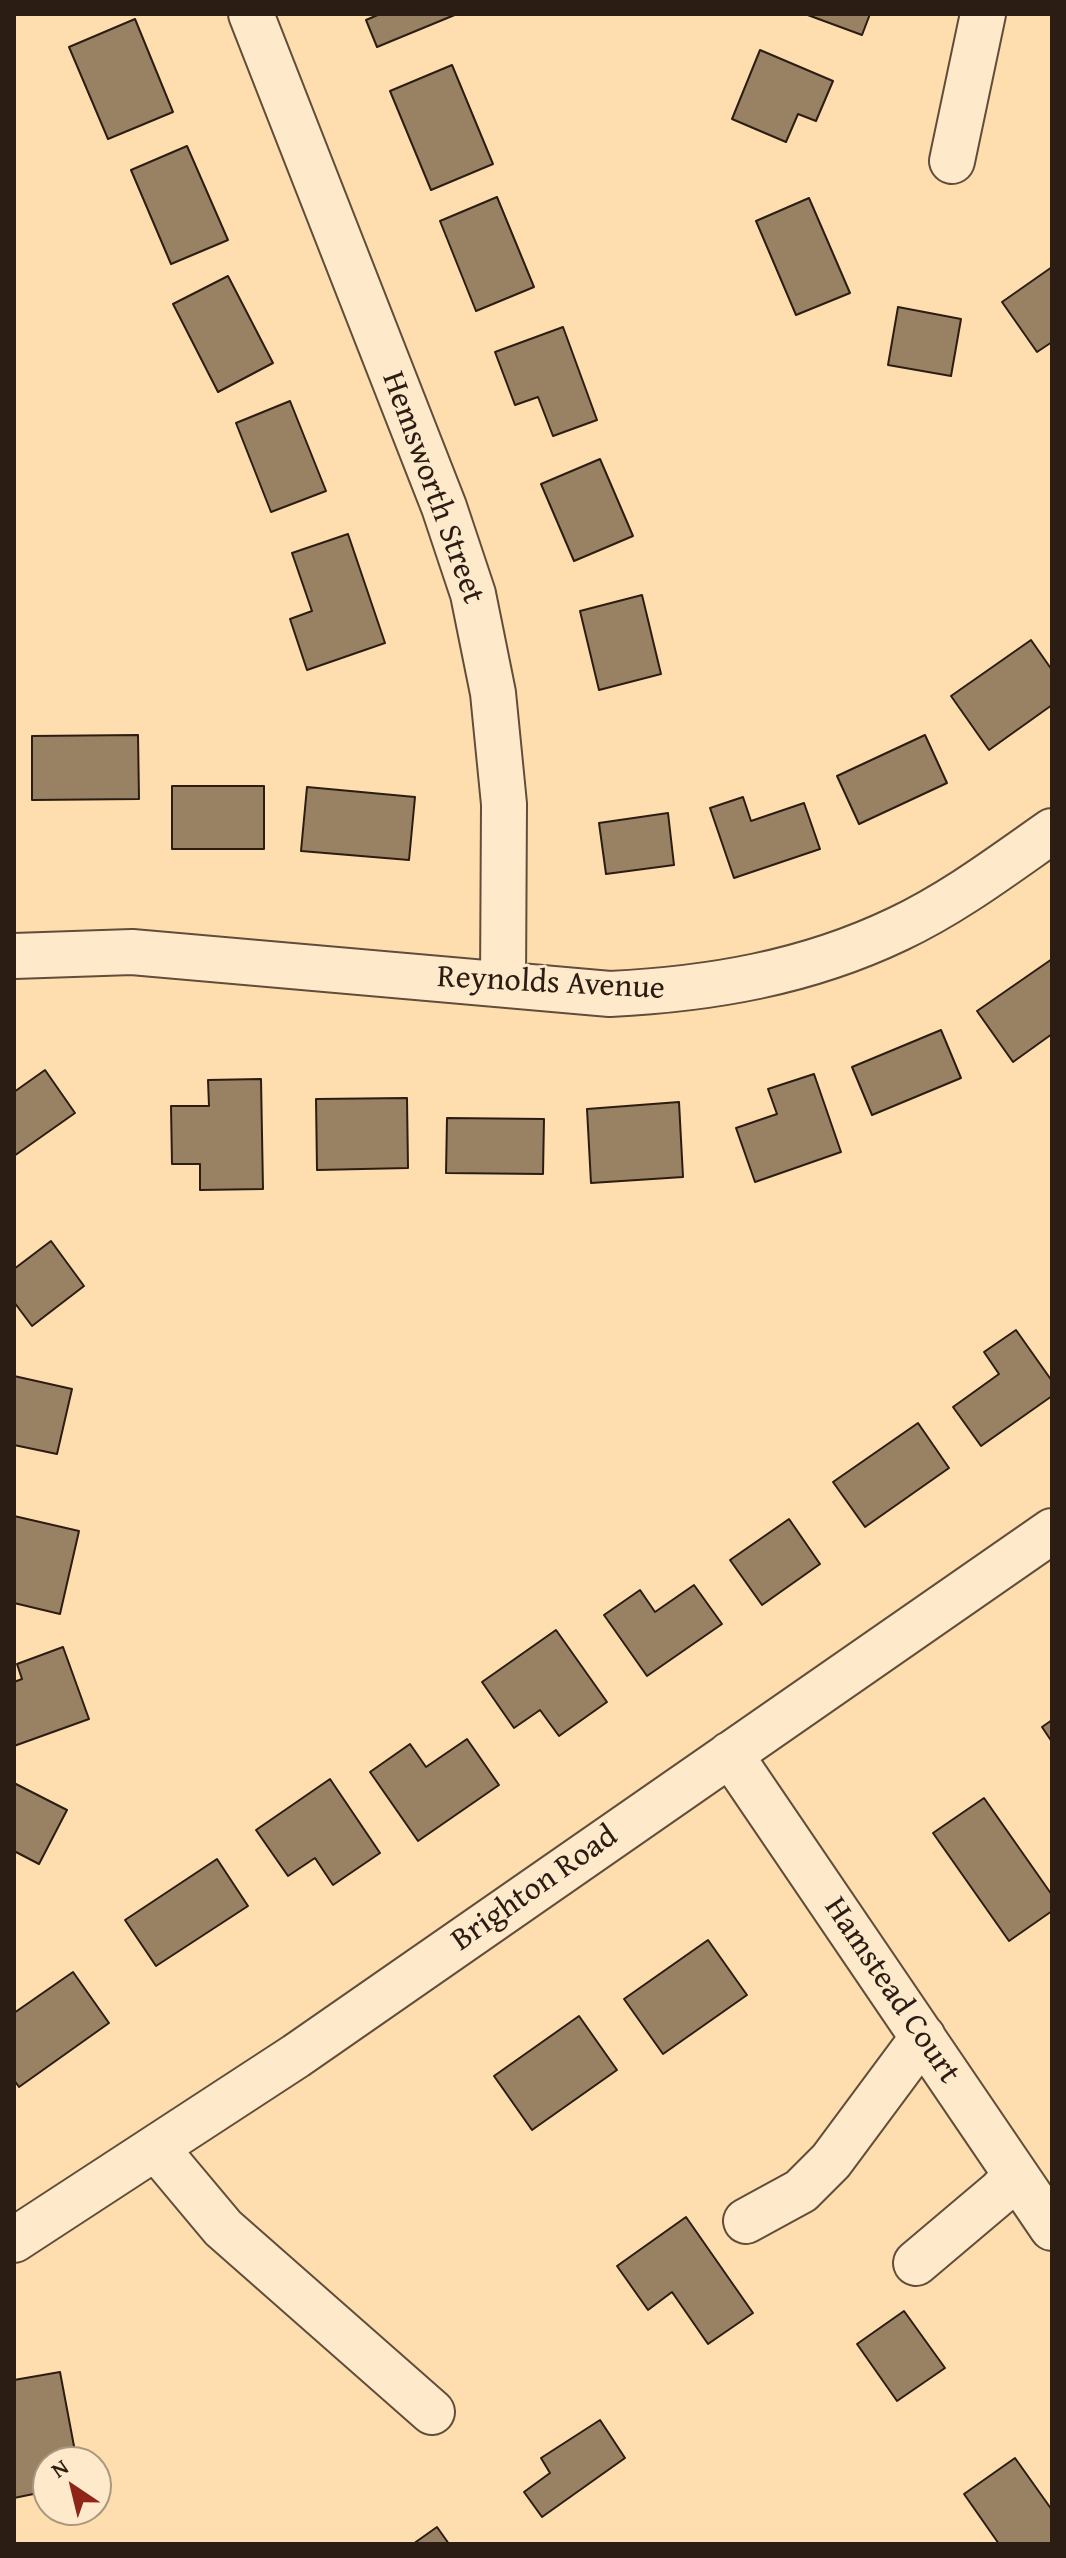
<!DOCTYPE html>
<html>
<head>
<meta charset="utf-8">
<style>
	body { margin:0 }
	#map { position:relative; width:1066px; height:2558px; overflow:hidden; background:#fedeaf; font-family:"Gentium Book Plus",serif }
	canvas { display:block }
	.frame { position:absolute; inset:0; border:16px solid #2b1d13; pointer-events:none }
	.north { position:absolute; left:32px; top:2446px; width:80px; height:80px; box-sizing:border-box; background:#feeacb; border:2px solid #aa9881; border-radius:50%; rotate:325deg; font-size:22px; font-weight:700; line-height:32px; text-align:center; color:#2b1d13 }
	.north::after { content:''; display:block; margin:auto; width:28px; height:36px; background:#8f2418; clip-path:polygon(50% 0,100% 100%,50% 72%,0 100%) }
</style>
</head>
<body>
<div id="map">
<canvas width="1066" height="2558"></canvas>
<div class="frame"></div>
<div class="north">N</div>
</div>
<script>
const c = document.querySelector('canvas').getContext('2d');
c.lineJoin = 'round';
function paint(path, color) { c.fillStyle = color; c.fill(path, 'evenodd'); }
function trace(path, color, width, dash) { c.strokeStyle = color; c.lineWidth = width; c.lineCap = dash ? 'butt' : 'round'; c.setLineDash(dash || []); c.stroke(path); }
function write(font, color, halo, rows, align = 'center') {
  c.font = font + ' "Gentium Book Plus",serif'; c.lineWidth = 6; c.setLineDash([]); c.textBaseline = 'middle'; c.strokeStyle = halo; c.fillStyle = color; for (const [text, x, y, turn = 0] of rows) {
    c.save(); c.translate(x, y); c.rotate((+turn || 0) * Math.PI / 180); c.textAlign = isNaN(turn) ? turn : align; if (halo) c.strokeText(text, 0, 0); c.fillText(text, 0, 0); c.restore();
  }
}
const building = new Path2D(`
	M380 14H457L377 47 366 20Z
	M805 14H870L862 35Z
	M135 19 173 112 108 139 69 47Z
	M760 50 833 81 816 121 798 114 786 142 732 119Z
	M452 65 493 164 431 190 390 91Z
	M187 146 228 240 171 264 131 170Z
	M497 197 534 287 476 311 440 221Z
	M809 198 850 293 796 315 756 221Z
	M1052 267V342L1037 352 1002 302Z
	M228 276 273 363 218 392 173 304Z
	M898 307 961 319 951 376 888 365Z
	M563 327 597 420 553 436 538 397 515 405 495 352Z
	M290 401 326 491 271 512 236 423Z
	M600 459 633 536 574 561 541 484Z
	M348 534 385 643 307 670 290 619 312 611 292 553Z
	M642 595 661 674 599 690 580 611Z
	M1031 640 1052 670V705L989 750 951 696Z
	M138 735 139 799 32 800V736Z
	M925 735 947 783 859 824 837 776Z
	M172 786H264V849H172Z
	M307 787 415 797 409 860 301 851Z
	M743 797 751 821 804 803 820 849 734 878 710 808Z
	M668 813 674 865 606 874 599 823Z
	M1052 959V1034L1013 1062 977 1011Z
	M941 1030 961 1078 872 1115 852 1067Z
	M45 1070 75 1113 14 1156V1092Z
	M814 1074 841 1152 755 1182 736 1128 777 1114 768 1089Z
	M261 1079 263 1189 200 1190V1164H172L171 1106H209L208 1080Z
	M407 1098 408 1168 317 1170 316 1099Z
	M679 1102 683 1177 591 1183 587 1109Z
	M447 1118 544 1119 543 1174 446 1173Z
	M51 1241 84 1286 32 1326 14 1302V1269Z
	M1016 1330 1052 1381V1396L981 1446 953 1407 999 1374 984 1352Z
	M14 1376 72 1389 57 1454 14 1445Z
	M918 1423 949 1468 865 1527 833 1482Z
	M14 1516 79 1531 60 1614 14 1603Z
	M789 1519 820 1564 762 1605 730 1560Z
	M694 1585 722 1624 647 1676 604 1615 640 1590 655 1612Z
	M556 1630 607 1702 559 1736 540 1710 514 1728 482 1682Z
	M63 1647 89 1719 14 1746V1682L22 1679 17 1664Z
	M1052 1720V1742L1042 1727Z
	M467 1739 499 1785 418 1841 370 1772 410 1744 426 1767Z
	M330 1779 380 1853 333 1885 315 1858 288 1876 256 1830Z
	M14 1783 67 1810 39 1864 14 1851Z
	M984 1798 1052 1895V1911L1009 1941 933 1833Z
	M217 1859 248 1906 156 1966 125 1920Z
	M708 1940 747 1995 663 2054 624 1999Z
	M73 1972 109 2023 19 2087 14 2080V2013Z
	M579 2016 617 2070 532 2130 494 2076Z
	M686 2217 753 2313 708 2344 672 2292 648 2310 617 2266Z
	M904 2311 945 2368 897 2401 857 2344Z
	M60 2372 77 2462H48V2491L14 2498V2380Z
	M600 2420 625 2458 542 2517 524 2492 550 2473 541 2458Z
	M1015 2458 1052 2510V2544H999L964 2494Z
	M437 2527 449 2544H413Z`);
const minor = new Path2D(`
	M251 14 444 507 473 594 493 693 504 804 503 984
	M952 161 983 14
	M14 956 132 952 610 994C710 989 806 973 898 929 953 903 1002 866 1052 831
	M730 1754 1052 2228
	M156 2148 223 2228 432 2412
	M746 2221 801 2191 831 2161 923 2037
	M14 2240 296 2056 1052 1531
	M916 2263 1000 2192 1016 2175`);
const streetNames = [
	["Hemsworth Street",432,488,70],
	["Reynolds Avenue",551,984,3],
	["Brighton Road",535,1889,-35],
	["Hamstead Court",891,1991,56]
];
paint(building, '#998164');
trace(building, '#2b1d13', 2);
trace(minor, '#604d3a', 48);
trace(minor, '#feeacb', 44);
write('32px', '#2b1d13', '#feeacb', streetNames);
</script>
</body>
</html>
